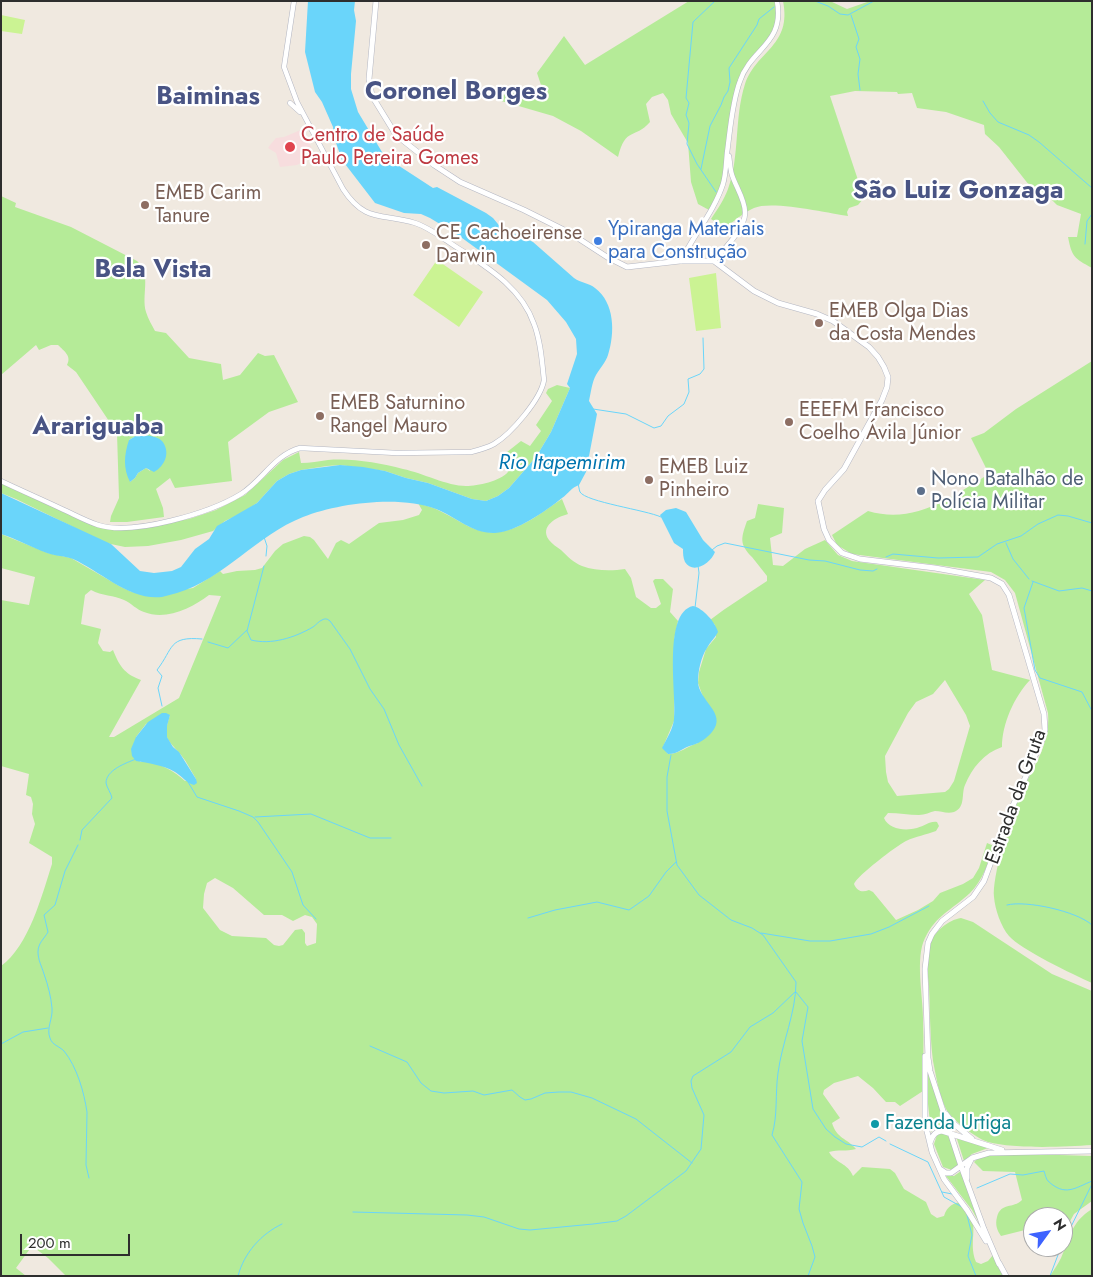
<!DOCTYPE html>
<html>
<head>
<meta charset="utf-8">
<style>
	body { margin:0 }
	#map { position:relative; width:1093px; height:1277px; overflow:hidden; background:#f0e9e0; font-family:Jost,sans-serif }
	canvas { display:block }
	.frame { position:absolute; inset:0; border:2px solid #2e2e2e; pointer-events:none }
	.north { position:absolute; left:1023px; top:1207px; width:50px; height:50px; box-sizing:border-box; background:#fff; border:1px solid #ababab; border-radius:50%; rotate:58deg; font-size:14px; font-weight:700; line-height:20px; text-align:center; color:#2e2e2e }
	.north::after { content:''; display:block; margin:auto; width:18px; height:22px; background:#3e63ff; clip-path:polygon(50% 0,100% 100%,50% 72%,0 100%) }
	.scale { position:absolute; left:20px; top:1234px; width:110px; height:22px; box-sizing:border-box; border:2px solid #2e2e2e; border-top:0; padding-left:6px; font-size:15px; line-height:18px; white-space:nowrap; color:#2e2e2e; -webkit-text-stroke:4px #fff; paint-order:stroke }
</style>
</head>
<body>
<div id="map">
<canvas width="1093" height="1277"></canvas>
<div class="frame"></div>
<div class="north">N</div>
<div class="scale">200 m</div>
</div>
<script>
const c = document.querySelector('canvas').getContext('2d');
c.lineJoin = 'round';
function paint(path, color) { c.fillStyle = color; c.fill(path, 'evenodd'); }
function trace(path, color, width, dash) { c.strokeStyle = color; c.lineWidth = width; c.lineCap = dash ? 'butt' : 'round'; c.setLineDash(dash || []); c.stroke(path); }
function write(font, color, halo, rows, align = 'center') {
  c.font = font + ' Jost,sans-serif'; c.lineWidth = 4.5; c.setLineDash([]); c.textBaseline = 'middle'; c.strokeStyle = halo; c.fillStyle = color; for (const [text, x, y, turn = 0] of rows) {
    c.save(); c.translate(x, y); c.rotate((+turn || 0) * Math.PI / 180); c.textAlign = isNaN(turn) ? turn : align; if (halo) c.strokeText(text, 0, 0); c.fillText(text, 0, 0); c.restore();
  }
}
const medical = new Path2D(`
	M303 129 315 156 297 165 280 167 276 153 268 148 270 145 276 138 284 137Z`);
const green = new Path2D(`
	M689 1H776L778 9 774 33 749 61 739 81 722 186 709 210 698 204 691 182 688 143 671 114 668 100 663 93 652 97 646 104 650 122C634 140 626 126 618 157L581 131 553 116 498 100 502 95 542 88 537 73 564 36 585 65Z
	M783 1H830L847 9 870 1H1092V268C1074 258 1072 257 1068 237H1077L1081 214 1057 205 1046 194 1029 185 999 147 985 134 984 125 946 112 917 108 912 93 898 94 897 92 855 91 830 96 862 192 863 199 858 205 849 208 847 212 848 216C828 213 771 200 754 208 743 213 734 221 725 228L711 219C717 210 724 200 728 189 740 156 734 118 745 84 757 50 792 46 783 1Z
	M1 196 16 203 15 207 71 227 137 261C152 274 141 295 146 312 148 319 152 325 155 331L166 333 189 358 221 364 223 380 240 375 258 353 265 356 274 355 298 402 269 412 228 442 232 481 175 488 170 478 156 489 163 508 164 517 127 522H110L111 516 119 498 117 433 76 372 67 365C72 356 64 351 58 345H51L39 350 36 345 1 375ZM139 434 144 435 150 471 146 468 138 473 135 478 130 482 129 440Z
	M1092 361V983C1074 975 1020 949 1009 936 1001 927 995 909 994 897 992 878 1009 820 1017 801 1030 772 1051 746 1048 713L1015 593 1005 580 991 572 852 554 837 545 832 535 868 511C915 525 951 497 989 474L971 438 984 433 1016 409Z
	M557 385 570 388 551 432 536 457 509 488 498 496 486 501 472 499 428 483 406 478 385 471 340 465 327 466 301 470 289 474 277 481 257 503 244 512 225 521 213 531 181 540 148 546 125 547 106 543 16 499 1 493V482L101 526 133 527 189 519 216 510 245 495 283 460 299 452 301 463C310 463 319 461 328 460 352 458 380 463 403 469 423 473 447 486 466 486 478 486 500 481 508 472L502 456 521 441 530 446 541 431 536 425 552 401 546 393 548 389Z
	M562 499 568 514C557 517 539 526 549 540 552 544 557 547 561 550 567 556 574 563 582 566 595 571 612 571 625 569L631 578 636 597 651 608H656L661 604 653 581 655 579H663L673 589 670 612 678 621 674 640V721L663 747 668 754C679 754 688 746 698 743L703 697 698 683 699 672 706 649 716 637 715 625 710 620C728 606 748 594 767 581V576C762 570 757 563 752 557 739 544 741 538 747 521L755 518 758 504 784 508 782 533 770 538 773 565 783 566 805 549 825 540 838 555 852 561 985 580 969 594 982 615 992 670 1030 680C1014 697 1002 724 1002 747 984 753 972 768 965 785 961 794 966 807 954 812 947 814 941 811 935 811 930 812 925 815 919 815 909 815 899 813 888 813L884 818C889 830 906 831 917 828 925 826 929 821 937 822L939 826 936 831C926 835 916 836 906 841 896 846 857 876 854 884 857 891 862 893 869 890L873 892 896 920 918 910 933 901 940 893 963 884 973 878 979 868 987 843 994 846C988 863 983 880 970 893 952 910 936 915 925 938 915 958 923 996 923 1018 924 1043 923 1067 923 1091L900 1106 895 1102H886L873 1088 858 1076 834 1083 824 1090 823 1094 840 1118 832 1123C837 1139 847 1138 856 1149 846 1152 838 1149 829 1152 835 1163 848 1163 853 1176L862 1167 890 1169 895 1173 904 1189 926 1202 931 1214 937 1218 944 1216C947 1206 954 1202 964 1202 982 1226 967 1240 976 1262L981 1264 988 1261 993 1255 1005 1276H66L48 1258 32 1246 16 1268 26 1276H1V966C29 946 42 895 52 864V857L29 843 35 824 32 814 33 804 31 797 26 795 29 774 1 766V600L29 605 35 577 1 568V534L48 553 71 558 121 587 132 592 147 595 193 588 220 571 223 574 237 571 255 570 262 568 275 551 283 544 304 536 310 537 314 540 328 559 336 543 341 540 349 544 379 523 403 520 419 515 422 510 418 503C426 506 433 507 440 511 453 517 465 526 478 530 510 540 537 515 562 499ZM91 590C102 596 114 595 124 600 131 603 137 610 144 612 166 621 192 608 209 595L221 596 179 698 114 737H109L141 680C124 674 119 665 113 650L110 652 103 651 98 643 101 629 81 624 85 595ZM945 680 966 715 970 726 954 781 949 789 945 792 897 796 888 782 886 772 885 756 908 713 916 702 933 694ZM170 715C162 739 167 738 181 755 187 762 191 771 196 779L185 781C174 771 156 760 140 762L136 737 146 724ZM215 878 233 888 264 915H282L293 921 305 915 312 917 317 924 316 943 307 946 305 943V933L302 929 295 930 283 945 279 946 274 945 266 938 232 936 220 930 203 908 204 894 207 883Z
	M961 918 973 922 1052 974 1092 991V1145C1063 1147 1015 1149 988 1142 976 1138 952 1120 946 1109 939 1095 936 1076 933 1061 930 1036 930 1012 929 987 928 974 925 957 930 944 934 932 948 920 961 918Z
	M928 1072 945 1125 938 1126 931 1132 928 1104Z
	M943 1133 947 1134C952 1142 957 1155 958 1165L952 1170 943 1167 934 1144 937 1135Z
	M956 1136 988 1148 972 1154 964 1161Z
	M993 1153 1092 1156V1201L1074 1214 1063 1234V1217H1033V1228L1001 1236C997 1230 995 1225 997 1217 1001 1202 1013 1209 1022 1200L1015 1172 983 1171 974 1162 979 1157Z
	M961 1171 981 1226 972 1210 946 1176H954Z
	M1092 1209V1276H1050C1054 1270 1058 1264 1061 1258 1070 1238 1071 1222 1092 1209Z`);
const pitch = new Path2D(`
	M1 15 25 20 22 34 1 31Z
	M437 260 483 292 459 327 413 295Z
	M716 273 721 328 696 331 689 278Z`);
const water = new Path2D(`
	M308 1H355L354 10 356 21 351 74V89L358 112 382 152 390 160 433 188 437 187 486 213 493 218 502 229H510L520 239H527L533 242 574 278C581 283 589 283 595 288 615 303 615 333 608 355 606 362 600 368 596 375 592 382 591 392 589 401L597 414 586 472 579 485C571 488 569 493 562 498 546 511 516 532 495 533 473 534 456 517 436 509 400 495 338 503 303 517 257 535 224 579 177 593 172 594 167 596 162 597 130 601 100 571 73 559 65 556 55 556 47 553 31 547 17 539 1 534V493L111 544 140 571 154 573 172 571 181 567 195 549 209 539 217 526 257 503 277 481 289 474 301 470 340 465 363 467 385 471 406 478 428 483 472 499 486 501 498 496 509 488 536 457 551 432 570 388 567 384 577 354 576 339 566 322 547 300 458 235 430 218 421 214 404 213 375 203 342 160 334 137 333 127 322 102 315 92 305 52Z
	M139 434C146 436 156 435 162 441 171 452 165 466 154 472L146 468 138 473 135 478 130 482C123 468 124 455 129 440Z
	M676 508 686 512 703 540 715 552C711 563 693 575 685 562 683 558 683 553 683 549L674 543 660 515 666 510Z
	M693 606C703 608 716 623 718 632 715 638 710 642 707 648 701 657 698 671 698 681 698 701 728 713 712 732 707 738 700 743 693 745 683 747 679 754 668 754L662 748C667 738 673 729 674 719 677 696 662 613 693 606Z
	M162 713H166L170 715 167 726V737L173 747 179 752 196 779 197 783 194 785C186 783 182 776 175 772 163 765 148 763 136 761L132 756 131 749 136 737 148 722Z`);
const stream = new Path2D(`
	M715 1 693 22 686 98 689 103 686 115 689 123 687 144 697 164 716 192
	M815 1 828 6 840 14 848 15 874 1
	M851 15 859 39 856 47 860 59 858 74 860 90
	M983 101 990 113 998 122 1029 135 1039 142 1092 188
	M701 169 710 126 721 105 724 97 728 91 730 82 729 68 757 25 759 19 774 7
	M1085 244 1087 221 1092 214
	M593 409 626 414 654 428 661 426 668 416 684 404 689 392 688 379 700 374 704 369 703 338
	M578 484C579 487 579 489 580 492 586 502 646 510 661 517
	M264 537 267 546 266 556
	M1006 543 1013 559 1029 579
	M712 550 717 546 725 543 809 560 825 561 860 570 873 571 877 569
	M886 557 893 554 938 558 978 557 997 544 1021 536 1038 524 1058 515 1068 516 1092 523
	M264 566 247 631 251 640C271 645 294 638 313 627 316 625 319 621 322 620 326 618 327 619 330 621L350 649 370 689 384 709 399 745 422 786
	M1032 581 1059 591 1082 588 1092 591
	M1033 582 1024 608 1035 670 1040 678 1082 692 1092 711
	M695 608 699 573 698 565
	M208 642 228 648 247 630
	M162 706 158 688 162 676 157 670C174 648 168 636 202 639
	M671 755 667 777V811L677 865 699 895 731 920 752 928 763 935 796 982C796 1013 782 1042 778 1073 775 1094 778 1115 772 1135L802 1182 799 1209 803 1223 812 1246 815 1257 808 1276
	M188 782 197 797 239 811 253 817 258 822 292 872 303 905 316 919
	M255 817 311 814 370 838H391
	M80 840 82 830 112 798C111 793 107 788 106 783 106 770 126 763 136 759
	M78 845 65 871 55 905 44 915 48 932C44 939 38 943 38 952 38 960 42 967 44 974 48 985 51 997 52 1008 53 1019 46 1028 50 1038 52 1045 59 1046 64 1051 77 1067 84 1092 87 1112L86 1165 89 1178
	M1007 905C1025 900 1077 911 1092 925
	M528 918 555 910 597 902 629 910 649 896 666 872 676 862
	M761 933 810 941H830L871 934 889 927 929 906
	M796 992 808 1007 802 1041 813 1109 826 1129 835 1137 846 1144 862 1147 879 1137 886 1141
	M1 1044 23 1032 48 1028
	M370 1046 407 1062 421 1083 431 1091 444 1093 473 1091 484 1095 512 1090 520 1097 525 1100 531 1099 545 1093 559 1092H571L592 1098 636 1119 692 1163
	M890 1144 928 1162 944 1197 962 1207
	M977 1188 1010 1174 1023 1175 1044 1171C1045 1174 1046 1179 1048 1181 1065 1197 1075 1188 1092 1181
	M942 1192 952 1194
	M353 1212 467 1215 484 1217 519 1229 530 1230 593 1224 617 1221 626 1216 686 1171 701 1149 704 1115 692 1088 691 1081 693 1076 731 1052 750 1027 773 1013 795 992
	M967 1215 972 1235 968 1256 976 1276
	M1063 1243 1092 1184
	M238 1276C244 1253 261 1234 282 1224
	M1050 1276 1061 1247`);
const tertiary = new Path2D(`
	M290 103 300 112
	M681 261C694 234 714 212 723 184 726 174 726 163 727 153 730 131 732 102 740 81 751 48 785 44 777 1
	M714 261C723 250 746 228 745 212 745 200 736 187 732 175 730 169 730 162 729 156
	M1 481C22 491 43 500 64 510 75 515 86 521 98 525 133 536 210 513 241 494 262 481 274 455 300 448L397 453 471 452C479 450 487 448 494 444 511 434 541 399 544 380 542 362 541 342 534 324 522 289 490 269 461 250 446 241 431 228 415 223 382 213 365 223 343 189L297 102 284 67 294 1`);
const secondary = new Path2D(`
	M376 1 369 79 372 96 396 135 434 165 460 182 524 210 570 233 607 257 627 267 680 261H714L754 291 778 303 817 314 833 321 869 347 878 357 884 367 888 377 887 387 882 400 844 469 825 490 818 501 824 529 829 540 842 553 860 559 935 568 991 578 1002 584 1009 595 1044 714 1045 730 1042 740 1007 819 984 881 973 897 942 921 932 934 928 943 925 969 928 1058 930 1071 961 1166 984 1229 999 1264
	M925 1056V1123L932 1152 944 1179 967 1210 986 1241
	M946 1114 953 1123 972 1139
	M930 1143C932 1136 935 1131 942 1131L1002 1150
	M940 1169 946 1173H951L972 1158 989 1153 1092 1151
	M967 1178V1168L971 1160
	M999 1263 1006 1276`);
const markers = [
	[290,147,6,"#e0444e"],
	[145,205,5,"#8d6e63"],
	[598,241,5,"#3f7fe0"],
	[426,245,5,"#8d6e63"],
	[819,323,5,"#8d6e63"],
	[320,416,5,"#8d6e63"],
	[789,422,5,"#8d6e63"],
	[649,480,5,"#8d6e63"],
	[921,491,5,"#5c6f8a"],
	[875,1124,5,"#0f9aa8"]
];
const healthNames = [
	["Centro de Saúde",301,136],
	["Paulo Pereira Gomes",301,159]
];
const educationNames = [
	["EMEB Carim",155,194],
	["Tanure",155,217],
	["CE Cachoeirense",436,234],
	["Darwin",436,257],
	["EMEB Olga Dias",829,312],
	["da Costa Mendes",829,335],
	["EMEB Saturnino",330,404],
	["Rangel Mauro",330,427],
	["EEEFM Francisco",799,411],
	["Coelho Ávila Júnior",799,434],
	["EMEB Luiz",659,468],
	["Pinheiro",659,491]
];
const shopNames = [
	["Ypiranga Materiais",608,230],
	["para Construção",608,253]
];
const serviceNames = [
	["Nono Batalhão de",931,480],
	["Polícia Militar",931,503]
];
const streetNames = [
	["Estrada da Gruta",1017,797,-70]
];
const cultureNames = [
	["Fazenda Urtiga",885,1124]
];
const waterNames = [
	["Rio Itapemirim",562,464]
];
const districtNames = [
	["Coronel Borges",456,93],
	["Baiminas",208,98],
	["São Luiz Gonzaga",958,192],
	["Bela Vista",153,271],
	["Arariguaba",98,428]
];
paint(medical, '#f7ddde');
paint(green, '#b5eb98');
paint(pitch, '#cbf393');
paint(water, '#6ad5fa');
trace(stream, '#6ad5fa', 1);
trace(tertiary, '#b3b6c2', 5.5);
trace(secondary, '#b3b6c2', 6);
trace(tertiary, '#fff', 4.5);
trace(secondary, '#fff', 5);
for (const [x, y, r, color] of markers) { const dot = new Path2D(); dot.arc(x, y, r, 0, 2 * Math.PI); c.fillStyle = color; c.fill(dot); trace(dot, '#fff', 2); }
write('20px', '#be3a42', '#fff', healthNames, 'left');
write('20px', '#785e54', '#fff', educationNames, 'left');
write('20px', '#366cbe', '#fff', shopNames, 'left');
write('20px', '#4e5e75', '#fff', serviceNames, 'left');
write('20px', '#2e2e2e', '#fff', streetNames);
write('20px', '#0d838f', '#fff', cultureNames, 'left');
write('italic 21px', '#0074af', '#fff', waterNames);
write('bold 25px', '#495484', '#fff', districtNames);
</script>
</body>
</html>
